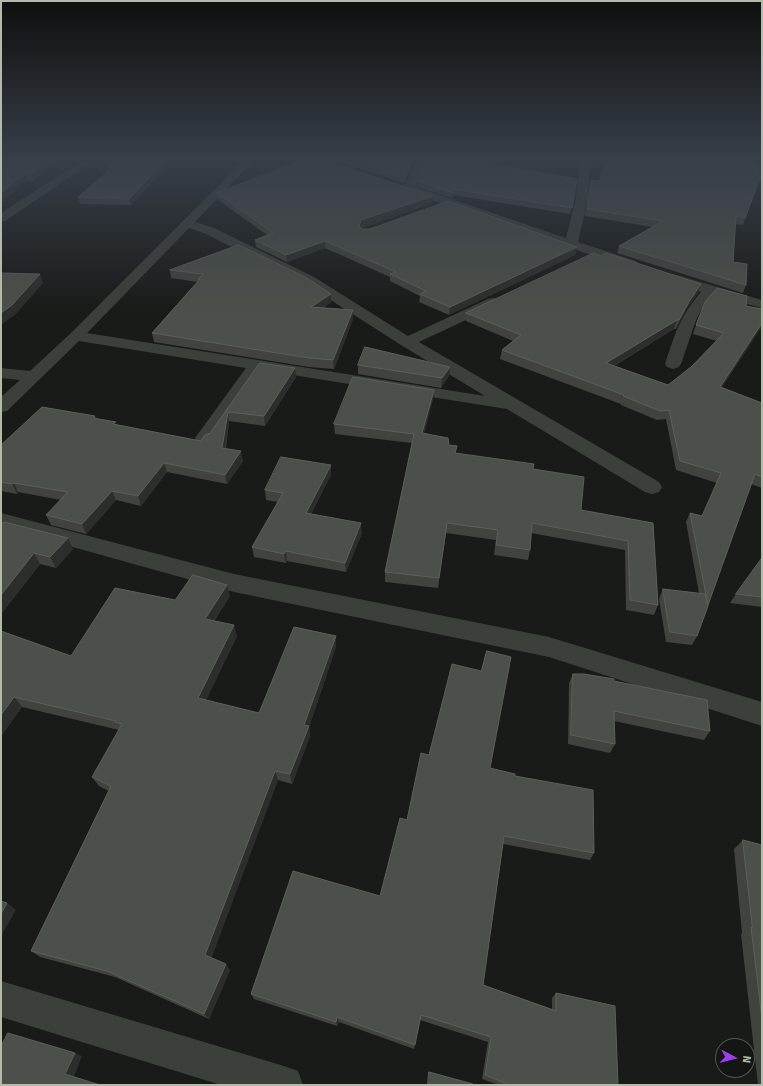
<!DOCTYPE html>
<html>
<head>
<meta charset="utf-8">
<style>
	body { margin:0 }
	#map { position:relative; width:763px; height:1086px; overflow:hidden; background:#191b19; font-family:"Fira Sans",sans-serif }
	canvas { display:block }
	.frame { position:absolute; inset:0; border:2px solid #b2baab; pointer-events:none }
	.north { position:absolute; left:715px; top:1038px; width:40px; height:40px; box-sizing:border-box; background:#141614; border:1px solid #535850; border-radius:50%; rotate:97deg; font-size:11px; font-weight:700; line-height:16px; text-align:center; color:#b2baab }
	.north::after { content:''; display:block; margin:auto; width:14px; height:18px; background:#9c3eed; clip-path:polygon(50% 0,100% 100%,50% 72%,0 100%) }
</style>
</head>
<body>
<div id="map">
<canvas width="763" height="1086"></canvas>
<div class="frame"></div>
<div class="north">N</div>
</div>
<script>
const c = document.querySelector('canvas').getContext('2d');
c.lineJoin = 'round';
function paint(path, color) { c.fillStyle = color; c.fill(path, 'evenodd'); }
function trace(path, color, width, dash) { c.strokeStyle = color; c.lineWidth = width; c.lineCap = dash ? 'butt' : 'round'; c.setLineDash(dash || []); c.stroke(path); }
const minor = new Path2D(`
	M82 161H93L5 221 1 222V213Z
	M243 161H253L195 222 214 228 314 277 408 336 488 299 493 298 498 299 500 302 498 305 419 342 659 482 662 487 659 492 652 494 645 492 507 409 261 370 211 442 204 444 197 442 195 438 246 368 79 341 7 411 1 412V397L20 380 1 378V368L30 371 71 333ZM189 228 206 234 304 283 401 345 485 396 87 333Z
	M416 161H426L416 187 566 238 576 198 580 161H590L588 198 578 242 636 261 638 264 636 267H626L400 189 399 187 400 185 406 184Z
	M748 161H758L762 169V182L757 179Z
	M673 274 762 300V308L713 295 701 310 696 320 681 364 679 367 673 369 667 367 665 364C675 334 680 316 701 292L668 281 666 278 668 275Z
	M1 513 234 574 549 637 762 702V726L549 657 234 592 1 527Z
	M1 981 284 1066 298 1071 303 1085H221L1 1017Z`);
const wall = new Path2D(`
	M1 161H57L34 181H27Z
	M105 161H188L187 162 172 161 131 205 80 204 78 197 109 171H107Z
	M336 161H414L405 183Z
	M760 161H762V166Z
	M758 173 761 175 743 225 735 224 733 262 746 285 743 293 617 253 619 246 653 227 585 216 591 180 599 181Z
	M418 181 572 208 570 214 453 195 452 198 418 187Z
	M217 193 432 203 362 228H361L362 229 577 247 575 255 449 315 419 302 420 296 390 281V277L325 248 287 262 256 247 255 240 267 235 218 200Z
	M239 245 331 302 323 308 353 319 334 369 309 367 154 342 152 333 198 282 171 278 170 270Z
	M698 293 687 308 676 329H674L614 366 668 385 691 367 717 341 693 334 696 325 746 306 762 309V326L722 387 762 403V488L751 484 697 636 692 645 666 642 659 599 663 589 699 593 686 522 690 513 702 516 717 483 676 470 666 419 657 420 621 405V404L500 359 502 350 513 341 466 321V313Z
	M260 363 296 377 265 426 229 421 226 449 243 461 227 484 167 472 141 506 116 500 86 534 51 525 46 515 61 500 18 492 17 494 1 491V445L95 416 96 418 117 425 201 441 210 433Z
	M358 365 449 376 441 388 358 374Z
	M434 390 433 399 424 433 449 445 456 453 533 469 581 510 653 523 658 605 654 615 626 610 625 550 531 533 530 550 528 560 494 555 496 540 446 533 438 588 385 582V572L412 443 335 434 334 424Z
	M331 475 311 514 362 533 346 572 287 561 286 563 254 557 252 547 278 502 266 500 265 490Z
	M1 525 73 549 56 568 40 564 1 614Z
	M762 558V607L730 603 736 594Z
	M230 596 214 621 237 636 206 700 259 713 336 647 309 727 310 736 292 784 278 780 211 958 230 970 209 1019 115 977 40 957 31 951 109 791 99 786 92 777 119 730 22 707 1 736V631L71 656 175 600Z
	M573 674 614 681 710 731 704 740 614 721 615 744 610 753 568 744 569 683Z
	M490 768 515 776 594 853 590 860 503 844 483 985 552 1009V998L556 993 618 1085H499L482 1079 488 1042 420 1020 414 1049 339 1022 337 1026 254 999 251 994 380 896 407 820Z
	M743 840 762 845V1085H758L741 934 742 933 734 849Z`);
const shadedWall = new Path2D(`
	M47 161H57L34 181 31 174Z
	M165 161H172L131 205 129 199Z
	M412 161H414L405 183V177Z
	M24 174 27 181 1 203V193Z
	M433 196 432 203 362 228 359 233V226L361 220Z
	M325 241V248L287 262 286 255Z
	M577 247 575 255 449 315 450 307Z
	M40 274 43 283 16 314 1 325V313Z
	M701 284 698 293 687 308 676 329 679 320 690 300Z
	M331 294V302L311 315V307Z
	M353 310V319L334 369 333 360Z
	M677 320 674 329 603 372 606 363Z
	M762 323V326L716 396 720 387Z
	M450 367 449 376 441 388 442 378Z
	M295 368 296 377 265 426 264 416Z
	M434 390 433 399 421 442 422 433Z
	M228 412 229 421 224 458 222 448Z
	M241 451 243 461 227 484 225 475Z
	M164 463 167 472 141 506 138 496Z
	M331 465V475L307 522 306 513Z
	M14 483 18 492 17 494 12 484Z
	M112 491 116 500 86 534 82 524Z
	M361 523 362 533 346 572 345 563Z
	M68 538 73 549 56 568 50 557Z
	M286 551 287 561 286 563 284 554Z
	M34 553 40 564 1 614V595Z
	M227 585 230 596 208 629 205 619Z
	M234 625 237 636 202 708 198 698Z
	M336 636V647L309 727 310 736 292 784 290 774 304 725Z
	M14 697 22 707 1 736V715Z
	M275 771 278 780 210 962 205 955Z
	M7 903 16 910 1 936V914Z
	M226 964 230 970 209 1019 204 1014Z
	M337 1017 339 1022 337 1026 336 1022Z
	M75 1053 82 1056 74 1077 65 1074Z`);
const building = new Path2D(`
	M1 161H47L31 174H24L1 193Z
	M105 161H165L129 199 78 197 115 165 106 164Z
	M300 161H326L433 196 361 220 359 226 362 229H370L448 201 577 247 450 307 420 294 426 291 390 274 396 272 325 241 286 255 255 240 273 233 217 193Z
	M353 161H412L405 177Z
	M426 161H475L577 179 572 208 453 189V193L418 181Z
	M606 161H752L758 173 761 175 745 218 736 216 733 262 747 264 746 285 619 246 663 221 587 209 591 180 599 181Z
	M239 245 305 277 331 294 311 307 353 310 333 360 309 358 152 333 200 279H198L203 274 170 270Z
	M594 253 601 256 606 253 701 284 690 300 679 320H677L606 363 668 385 691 367 724 333 696 325 705 302 717 288 747 296 746 306 762 309V323L720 387 762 403V477L755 474 708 605 690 513 702 516 721 473 680 461 669 410 660 411 623 396 624 395 502 350 521 335 466 313Z
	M1 273 40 274 12 305 1 313Z
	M365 347 450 367 442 378 358 365Z
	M260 363 295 368 264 416 228 412 222 448 241 451 225 475 164 463 138 496 112 491 82 524 46 515 68 492 14 483 12 484 1 482V445L42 407 95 416 93 418 116 422 113 424 201 441 205 435 210 433Z
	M353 377 434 390 422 433 448 438 449 445 457 446 455 453 534 464 533 469 584 477 581 510 653 523 658 605 630 600 628 541 532 523 530 550 496 545 498 530 447 523 439 578 385 572 414 434 334 424Z
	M281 457 331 465 306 513 361 523 345 563 286 551 284 554 252 547 283 493 265 490Z
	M4 522 68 538 50 557 34 553 1 595V525Z
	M762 558V597L736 594Z
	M193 575 227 585 205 619 234 625 198 698 259 713 294 627 336 636 304 725 309 726 290 774 275 771 205 955 226 964 204 1014 107 971 31 951 111 786 92 777 122 724 115 722 116 721 14 697 1 715V631L71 656 115 588 175 600Z
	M663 589 705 594 708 606 697 636 670 632Z
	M487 651 511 657 490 768 515 774V776L593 790 594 853 504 836 483 985 556 1011V993L615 1006 618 1085H510L485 1075 491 1037 421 1015 415 1045 337 1017 336 1022 251 994 293 871 380 896 400 818 407 820 421 753 429 755 452 664 481 671Z
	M573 674H584L614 679V681L707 700 710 731 614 711 615 744 571 735Z
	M743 840 762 845V1019L751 927H752Z
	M1 901 7 903 1 914Z
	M8 1033 75 1053 65 1074 100 1085H1V1047Z
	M429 1072 473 1084V1085H428Z`);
paint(minor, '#3b403a');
paint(wall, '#40433e');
paint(shadedWall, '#2b2e2a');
paint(building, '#4c504a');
trace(building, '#5c6059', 1);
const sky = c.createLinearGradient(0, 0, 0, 313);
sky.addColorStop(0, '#0e0f0e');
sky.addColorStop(0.51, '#383f49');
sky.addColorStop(1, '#383f4900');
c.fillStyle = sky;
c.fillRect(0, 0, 763, 313);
</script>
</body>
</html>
